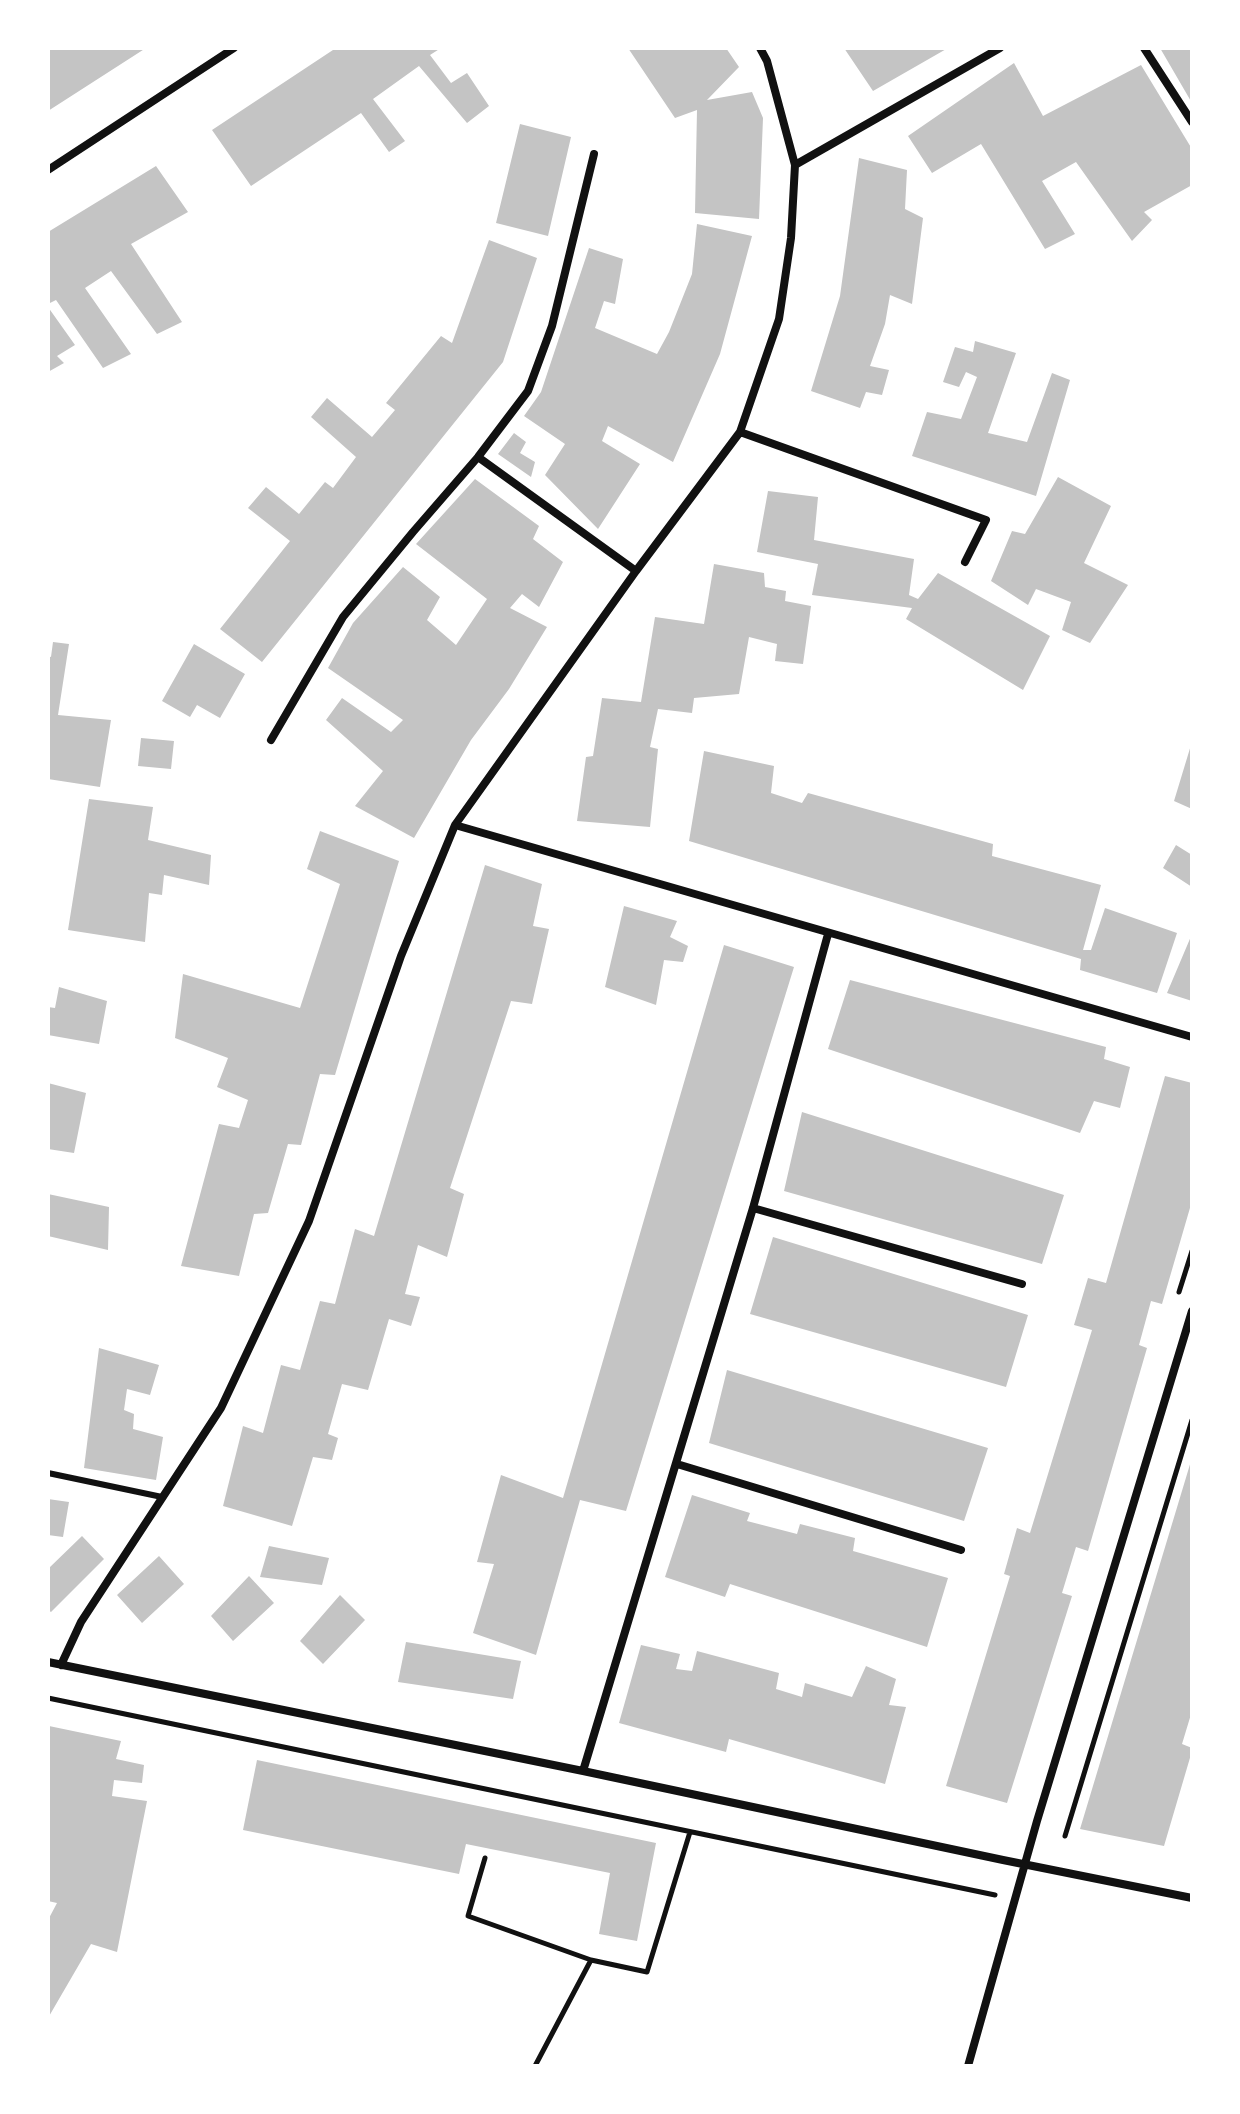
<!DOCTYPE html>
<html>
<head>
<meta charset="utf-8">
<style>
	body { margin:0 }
	#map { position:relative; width:1240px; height:2114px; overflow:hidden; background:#fff; font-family:Inter,sans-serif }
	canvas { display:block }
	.frame { position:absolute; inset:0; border:50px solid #fff; pointer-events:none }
</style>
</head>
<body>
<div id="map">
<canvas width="1240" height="2114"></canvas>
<div class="frame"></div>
</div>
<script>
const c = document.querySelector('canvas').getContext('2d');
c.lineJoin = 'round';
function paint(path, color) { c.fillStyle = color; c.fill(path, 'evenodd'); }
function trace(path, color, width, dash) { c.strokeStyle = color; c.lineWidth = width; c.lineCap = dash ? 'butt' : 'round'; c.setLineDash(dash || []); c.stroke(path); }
const building = new Path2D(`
	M48 48H146L48 111Z
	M336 48H441L430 55 451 83 467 73 489 106 467 123 419 66 373 99 405 141 389 152 361 113 251 186 212 130Z
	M628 48H726L739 67 707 100 752 92 763 118 759 219 695 213 697 110 675 118Z
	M844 48H948L873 91Z
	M1160 48H1192V103Z
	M1014 63 1043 116 1141 65 1192 149V185L1144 212 1152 220 1132 241 1076 162 1042 181 1075 234 1045 249 981 144 932 173 908 136Z
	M520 124 571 137 548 236 496 223Z
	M859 158 907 170 905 209 923 218 912 304 890 295 885 324 870 366 889 370 882 395 866 392 860 408 811 391 840 296Z
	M156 166 188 212 131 244 182 322 157 334 111 271 85 288 131 354 103 368 56 300 48 304V232Z
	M697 224 752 236 720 354 673 462 608 426 602 441 640 464 598 529 545 475 565 444 524 416 541 392 589 248 623 259 615 304 604 301 595 328 657 354 669 332 692 274Z
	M489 240 537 258 503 362 262 662 220 629 290 541 248 508 266 487 299 514 325 482 333 488 356 457 311 417 327 398 372 437 395 410 386 403 441 336 452 343Z
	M48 307 75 345 57 356 64 363 48 372Z
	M975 341 1016 353 988 433 1027 442 1052 373 1070 380 1036 496 912 456 927 412 961 419 977 377 966 372 959 387 943 382 955 347 973 352Z
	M514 433 526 442 520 453 535 462 531 477 498 454Z
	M1058 477 1111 506 1084 563 1128 585 1090 643 1062 630 1071 602 1036 589 1028 605 991 581 1012 531 1025 534Z
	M475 479 539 526 533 539 563 562 539 607 522 594 510 608 547 627 509 689 471 740 414 838 355 806 383 771 326 720 342 698 391 732 403 720 328 668 353 623 403 567 440 597 427 620 456 645 487 599 416 544Z
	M768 491 818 497 814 540 914 559 909 595 918 599 938 573 1050 636 1023 690 906 619 912 608 812 595 818 564 757 552Z
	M714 564 764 573 765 587 786 591 785 601 811 606 803 664 775 661 777 644 749 637 739 694 694 698 692 713 658 709 650 747 658 749 650 827 577 821 586 757 593 756 602 698 641 702 655 617 704 624Z
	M53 642 69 644 58 715 111 720 100 787 48 779V656L51 657Z
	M194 644 245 674 220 718 197 705 190 717 162 701Z
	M141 738 174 741 171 769 138 766Z
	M1191 745H1192V809L1174 801Z
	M704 751 774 766 771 793 802 803 808 793 993 844 992 856 1101 885 1083 950H1091L1105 908 1177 933 1157 993 1080 970 1081 959 689 841Z
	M89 799 153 807 148 840 211 855 209 885 164 875 162 895 149 893 145 942 68 930Z
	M320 831 399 861 335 1075 320 1074 301 1145 288 1144 268 1213 254 1214 239 1276 181 1266 219 1124 239 1128 248 1100 217 1087 228 1058 175 1038 183 974 300 1008 340 884 307 869Z
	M1176 845 1192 855V887L1163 868Z
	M485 865 542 884 533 926 549 929 532 1004 511 1001 450 1188 464 1194 447 1257 418 1245 405 1294 420 1297 411 1326 389 1319 368 1390 342 1384 328 1434 338 1438 332 1460 313 1457 292 1526 223 1506 243 1426 263 1433 281 1365 300 1370 320 1301 335 1304 355 1229 374 1236Z
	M624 906 677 921 670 937 688 946 683 962 664 960 656 1005 605 987Z
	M1192 934V1001L1167 993Z
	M724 945 794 967 626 1511 580 1500 536 1655 473 1633 494 1564 477 1562 501 1475 563 1498Z
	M850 980 1106 1047 1104 1059 1130 1067 1120 1108 1094 1101 1080 1133 828 1049Z
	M59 987 107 1001 99 1044 48 1035V1007L55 1008Z
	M1165 1076 1192 1083V1201L1162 1304 1151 1301 1139 1345 1147 1348 1088 1551 1076 1547 1062 1593 1072 1596 1007 1803 946 1786 1010 1576 1004 1574 1017 1528 1030 1533 1092 1330 1074 1325 1088 1278 1106 1283Z
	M48 1083 86 1093 74 1153 48 1149Z
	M802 1112 1064 1195 1042 1264 784 1191Z
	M48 1194 109 1207 108 1250 48 1236Z
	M773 1237 1028 1315 1006 1387 750 1314Z
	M99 1348 159 1365 150 1395 127 1389 124 1410 134 1414 133 1429 163 1437 156 1480 84 1468Z
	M727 1370 988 1448 964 1521 709 1443Z
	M1191 1461 1192 1711 1182 1744 1192 1748V1751L1164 1846 1080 1829Z
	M692 1495 750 1513 747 1521 797 1534 800 1524 855 1538 853 1551 948 1578 927 1647 730 1584 725 1597 665 1577Z
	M48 1499 69 1502 63 1537 48 1535Z
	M82 1536 104 1559 51 1612 48 1610V1569Z
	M269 1546 329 1558 322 1585 260 1577Z
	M159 1556 184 1584 142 1623 117 1595Z
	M249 1576 274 1603 233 1641 211 1616Z
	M340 1595 365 1620 323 1664 300 1641Z
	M406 1642 521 1661 513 1699 398 1682Z
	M641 1645 680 1654 676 1669 692 1671 697 1651 779 1673 776 1689 802 1697 805 1683 852 1697 866 1666 896 1679 889 1705 906 1707 885 1784 729 1739 726 1752 619 1723Z
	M49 1726 121 1741 116 1759 144 1765 142 1783 114 1780 112 1796 147 1801 117 1952 91 1944 48 2018V1920L57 1903 48 1901Z
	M257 1760 656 1843 637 1941 599 1934 610 1873 466 1844 459 1874 243 1830Z`);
const path = new Path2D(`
	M1179 1292 1192 1251
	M48 1698 995 1895
	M1065 1836 1192 1420
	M485 1858 468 1916 591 1960 647 1972 690 1832
	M535 2066 591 1960`);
const service = new Path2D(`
	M48 1473 162 1497`);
const minor = new Path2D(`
	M1144 48 1192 122
	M795 165 1000 48
	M48 170 234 48
	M740 432 986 520 965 562
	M478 457 636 571
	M271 740 343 617 413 532 478 457 528 391 552 326 594 154
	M455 825 1192 1037
	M753 1208 1022 1284
	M677 1464 961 1550
	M48 1662 583 1771 1003 1860 1192 1898
	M61 1665 81 1622 221 1408 309 1221 401 956 455 825 636 571 740 432 779 319 791 238 795 165 767 61 760 48
	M583 1771 753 1208 828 934
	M968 2066 1037 1821 1192 1311`);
paint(building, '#c4c4c4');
trace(path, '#111', 5);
trace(service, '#111', 6);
trace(minor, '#111', 8);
</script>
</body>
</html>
